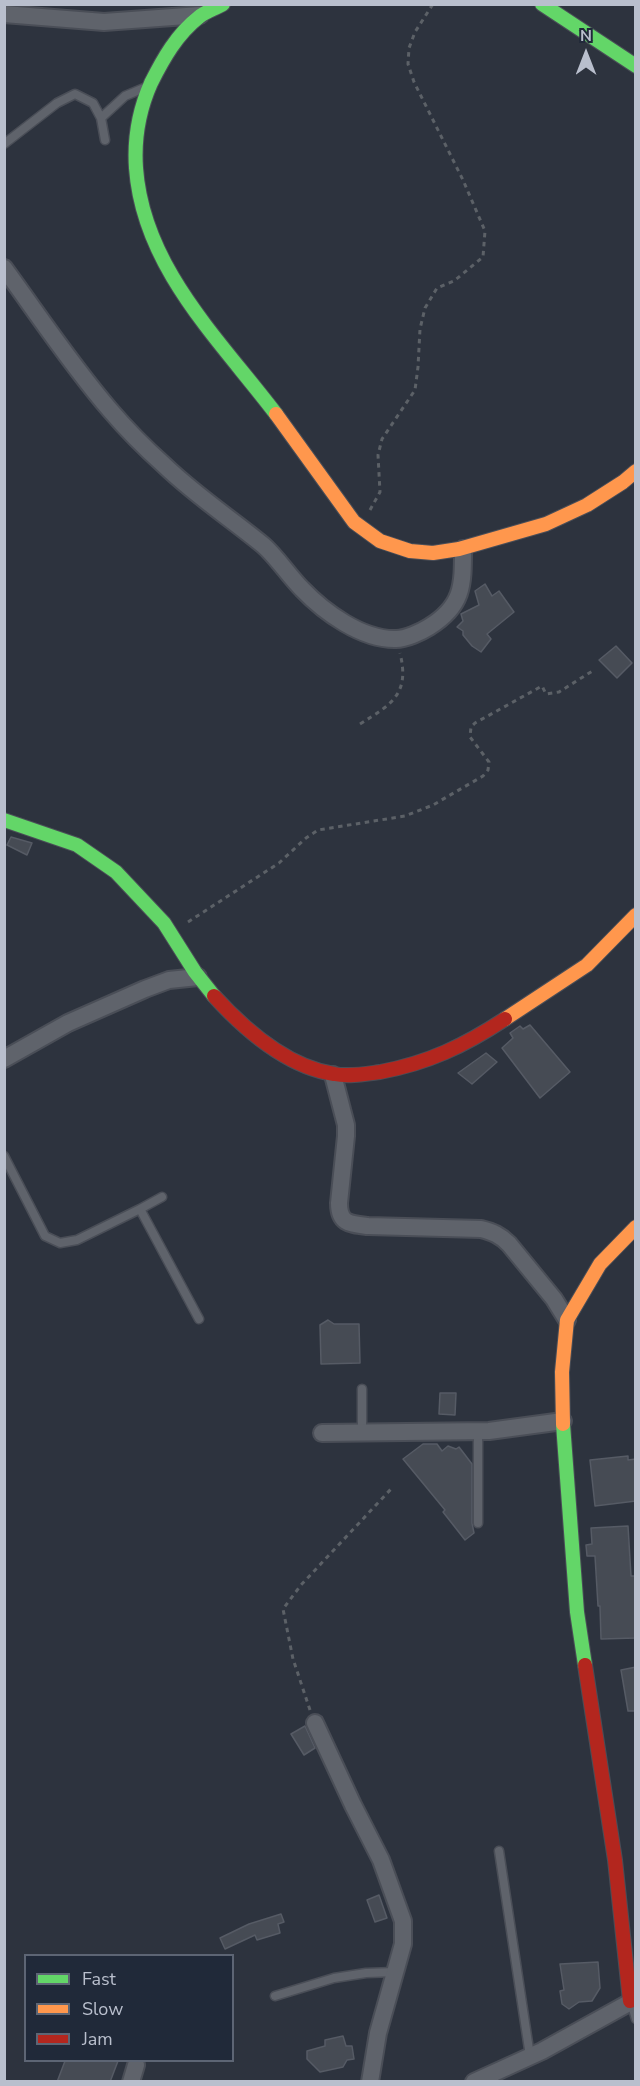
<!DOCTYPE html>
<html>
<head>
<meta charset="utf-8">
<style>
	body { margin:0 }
	#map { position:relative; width:640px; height:2086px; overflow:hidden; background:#2d333e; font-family:"Nunito Sans",sans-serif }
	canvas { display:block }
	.frame { position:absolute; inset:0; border:6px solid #b9bfcd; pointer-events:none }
	.legend { position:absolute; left:24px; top:1954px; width:210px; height:108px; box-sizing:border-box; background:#202939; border:2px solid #5d6574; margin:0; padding:8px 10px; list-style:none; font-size:18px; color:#b9bfcd }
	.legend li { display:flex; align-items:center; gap:12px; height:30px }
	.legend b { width:30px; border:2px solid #5d6574 }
	.north { position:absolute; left:556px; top:24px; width:60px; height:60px; -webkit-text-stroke:4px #202939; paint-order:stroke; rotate:0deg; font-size:16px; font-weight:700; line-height:24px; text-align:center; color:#b9bfcd }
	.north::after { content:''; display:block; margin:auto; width:21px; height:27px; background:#b9bfcd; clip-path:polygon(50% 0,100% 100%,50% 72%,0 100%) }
</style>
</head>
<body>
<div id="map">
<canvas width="640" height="2086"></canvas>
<div class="frame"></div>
<ul class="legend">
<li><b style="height:8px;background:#63d668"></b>Fast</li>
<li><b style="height:8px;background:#ff974d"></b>Slow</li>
<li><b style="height:8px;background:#b3261e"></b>Jam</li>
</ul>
<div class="north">N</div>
</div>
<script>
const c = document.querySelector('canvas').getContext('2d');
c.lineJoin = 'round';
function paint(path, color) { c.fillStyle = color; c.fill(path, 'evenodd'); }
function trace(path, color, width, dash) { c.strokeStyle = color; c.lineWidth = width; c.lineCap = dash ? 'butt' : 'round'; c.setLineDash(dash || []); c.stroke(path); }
const building = new Path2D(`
	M485 584 492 596 499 591 514 612 487 634 491 639 481 652 472 646 463 635V631L457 627 463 621 461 614 479 605 475 591Z
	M616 646 632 663 617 678 599 660Z
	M11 837 32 843 27 855 7 845Z
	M530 1025 570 1072 540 1098 502 1048 513 1038 510 1033 520 1026 523 1029Z
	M486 1053 497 1062 472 1084 458 1073Z
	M328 1320 334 1324H359L360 1363 321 1364 320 1325Z
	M440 1393H456L455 1415 439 1414Z
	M423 1444H437L442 1451 448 1446 456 1449 459 1447 472 1464V1523L474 1533 465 1540 443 1512 445 1510 403 1459Z
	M628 1456V1460L636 1459V1501L595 1506 590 1460Z
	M628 1526 631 1576H636V1638L601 1639 600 1606H598L595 1556H587L586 1545 592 1544 591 1528Z
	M636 1667V1711H628L621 1670Z
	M305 1726 315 1748 304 1755 291 1734Z
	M379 1895 387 1918 375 1922 367 1900Z
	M281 1914 284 1922 278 1924 280 1933 257 1940 255 1935 225 1949 220 1938 249 1924Z
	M598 1962 600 1988 592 2001 579 2002 569 2009 562 2004 560 1991 564 1990 560 1964Z
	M343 2036 346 2046H352L354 2059 347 2060 343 2067 320 2072 307 2059V2051L325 2046V2040Z
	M65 2061H118L110 2082H57Z`);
const path = new Path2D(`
	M370 510 380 492 378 455 382 439 415 390 418 367 420 329 425 308 437 288 454 281 483 257 485 231 463 180 414 82 408 64 409 48 415 32 433 4
	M360 724C392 704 410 694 400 653
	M188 922 279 863 306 838 318 830 405 816 433 805 483 776 488 770 489 762 470 737 471 727 475 723 542 686 546 694 559 692 594 670
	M310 1710 293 1659 283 1609 301 1585 391 1489`);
const lane = new Path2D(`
	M105 140 101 118 125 96 144 88
	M4 144 57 103 75 94 93 103 101 118
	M4 1156 45 1236 60 1243 77 1240 140 1209 199 1319
	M140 1209 162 1197
	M362 1389V1433
	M478 1431V1523
	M499 1851 530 2056
	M275 1996 334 1978 366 1973 396 1972
	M631 2002 636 2019`);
const street = new Path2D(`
	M4 14 104 22 200 15
	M4 268C39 316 72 366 110 410 127 430 145 448 164 465 195 495 230 518 263 545 276 556 289 576 302 589 324 612 362 640 396 639 406 639 421 632 429 627 463 606 463 586 463 549
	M4 1059 68 1023 145 989 169 980 198 977
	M333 1075 346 1125V1136L339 1203C339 1224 350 1224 368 1226L481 1229C493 1232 500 1235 509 1244L554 1299 567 1320
	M322 1433 489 1431 563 1421
	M315 1723 353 1805 381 1860 403 1921V1944L378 2033 370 2082
	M131 2082 136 2065
	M474 2082 542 2051 636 1999`);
const fast = new Path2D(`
	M223 4C215 9 206 11 199 17 177 34 163 59 151 83 139 110 134 139 136 168 143 267 219 339 276 414
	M542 4 636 66
	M4 820 77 845 116 872 164 923 195 972 214 996
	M563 1424 577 1612 585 1665`);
const slow = new Path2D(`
	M276 414 354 522 380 541 410 551 433 553 459 549 546 524 587 505 623 482 636 471
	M505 1019 587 965 636 915
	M563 1424 562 1372 567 1320 600 1264 636 1227`);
const jam = new Path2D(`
	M214 996C245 1030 287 1067 334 1074 349 1077 365 1074 380 1072 428 1063 464 1046 505 1019
	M585 1665 615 1860 630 2001`);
paint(building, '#464b54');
trace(building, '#565b65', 1.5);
trace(lane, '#4a4e57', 11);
trace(street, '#4a4e57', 20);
trace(fast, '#4a4e57', 16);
trace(slow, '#4a4e57', 16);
trace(jam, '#4a4e57', 16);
trace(path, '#5c6167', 3, [4.5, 4.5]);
trace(lane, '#5f636b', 8);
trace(street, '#5f636b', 16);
trace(fast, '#63d668', 14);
trace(slow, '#ff974d', 14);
trace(jam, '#b3261e', 14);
</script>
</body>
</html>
